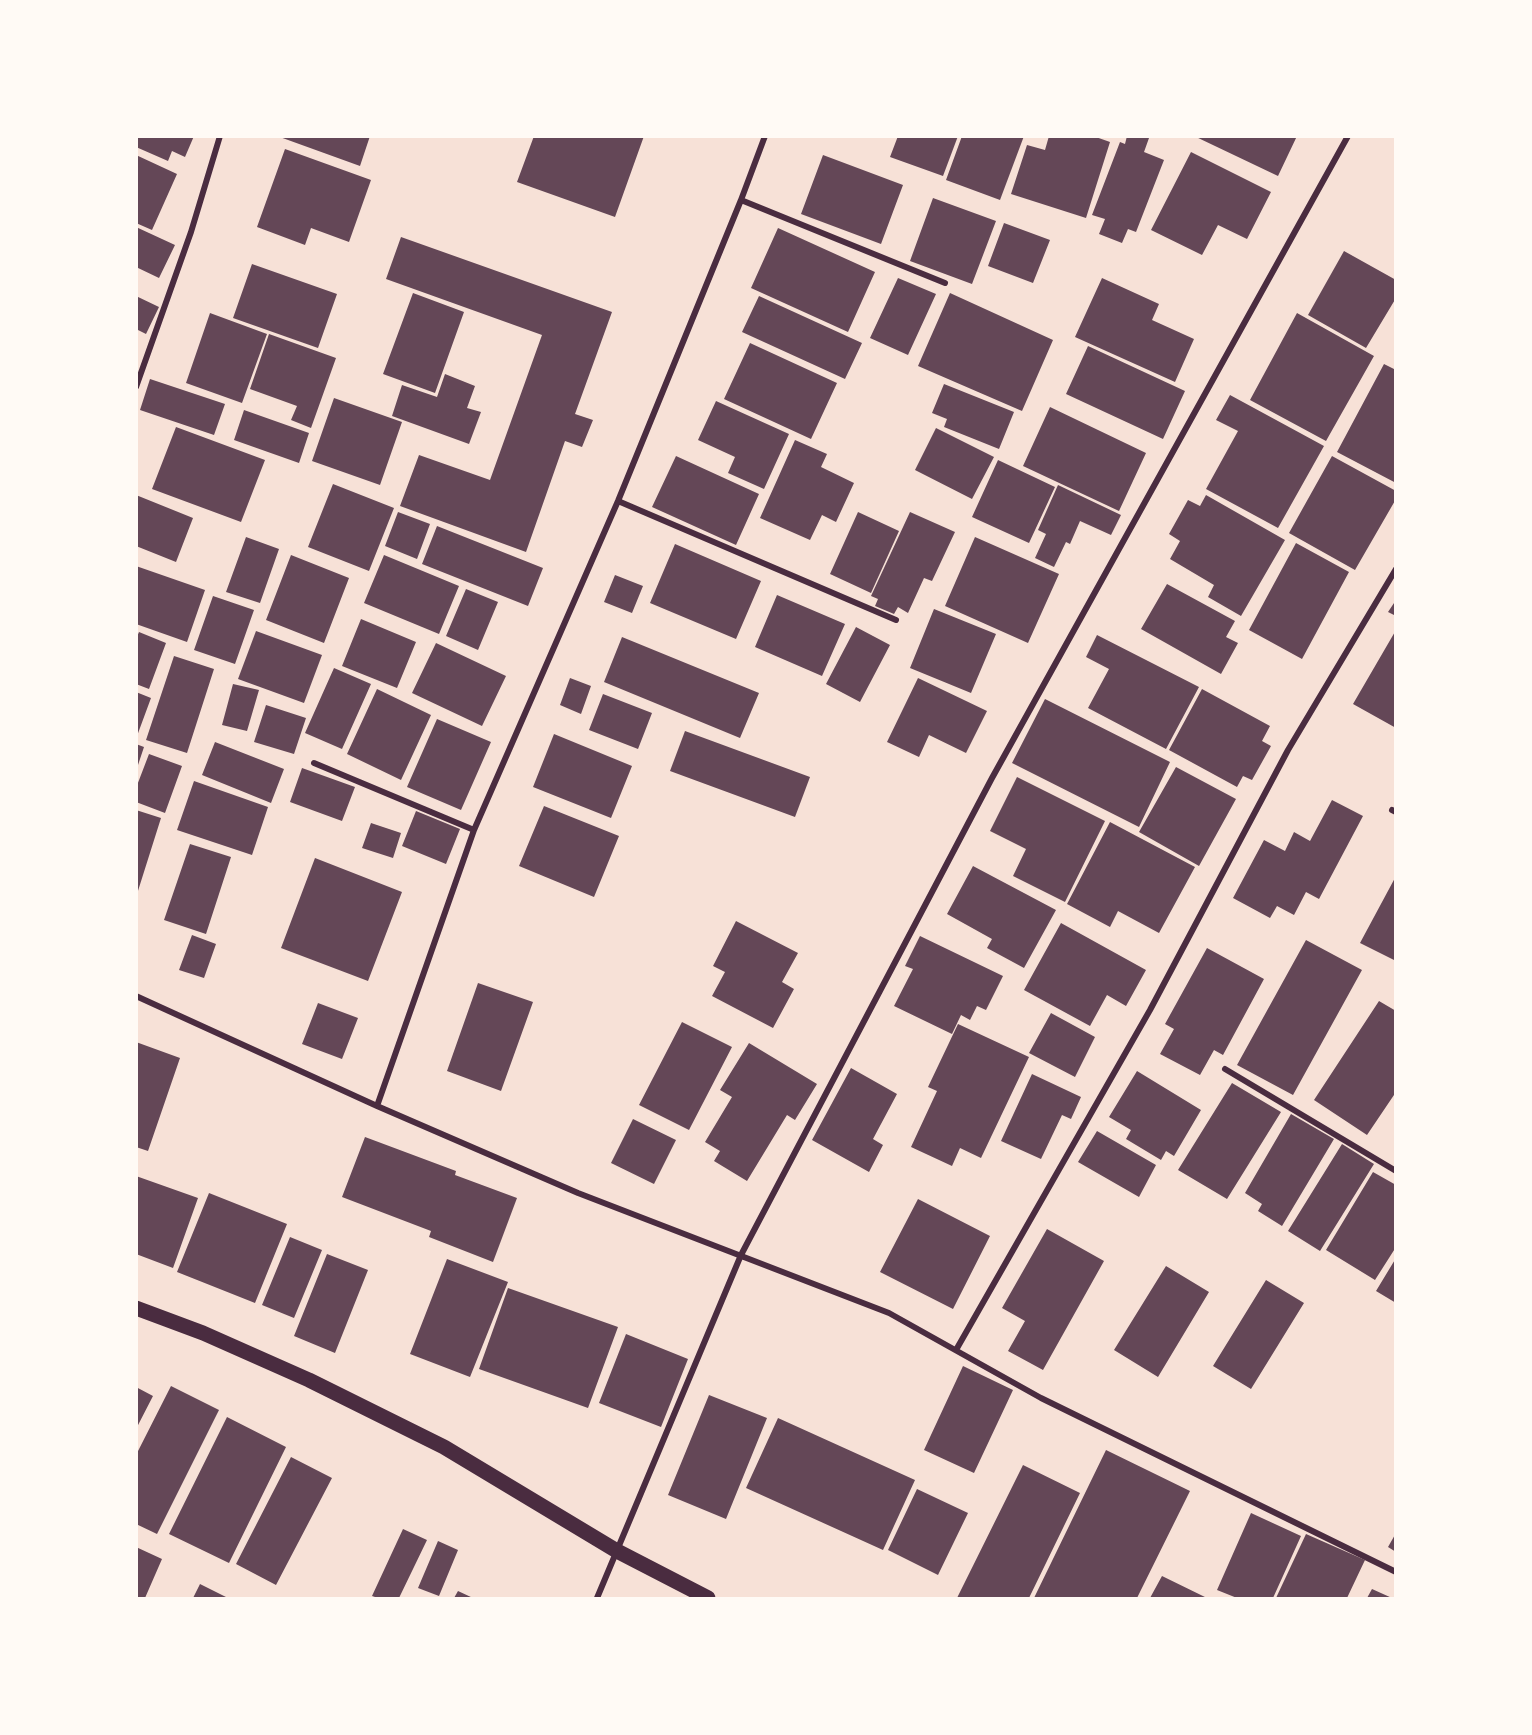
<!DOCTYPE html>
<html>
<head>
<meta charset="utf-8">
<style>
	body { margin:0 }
	#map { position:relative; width:1532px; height:1735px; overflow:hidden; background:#f7e1d7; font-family:"DM Sans",sans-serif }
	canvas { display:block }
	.frame { position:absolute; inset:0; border:138px solid #fffaf5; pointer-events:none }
</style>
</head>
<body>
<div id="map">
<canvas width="1532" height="1735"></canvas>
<div class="frame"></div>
</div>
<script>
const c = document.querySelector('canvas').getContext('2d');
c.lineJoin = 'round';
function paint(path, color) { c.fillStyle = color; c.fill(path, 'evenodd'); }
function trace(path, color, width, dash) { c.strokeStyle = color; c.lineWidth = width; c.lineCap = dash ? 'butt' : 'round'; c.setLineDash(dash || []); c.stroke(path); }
const building = new Path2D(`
	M136 136H194L185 157 172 151 168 161 136 147Z
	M277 136H370L360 166Z
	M534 136H644L615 217 517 182Z
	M898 136H958L943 176 890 157Z
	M962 136H1024L1000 200 946 180Z
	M1049 136H1093L1110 142 1086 218 1011 194 1027 145 1045 150Z
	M1127 136 1149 138 1144 152 1164 160 1136 232 1128 229 1122 243 1099 234 1105 219 1092 215 1120 142 1125 144Z
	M1194 136H1297L1278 176Z
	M285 149 371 180 349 242 311 228 305 245 257 227Z
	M1191 152 1271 192 1247 239 1218 225 1202 255 1151 230Z
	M136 155 177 174 152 230 136 223Z
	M823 155 903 185 881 244 801 214Z
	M933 198 996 221 972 284 910 261Z
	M1004 223 1050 240 1033 283 988 266Z
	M136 227 175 245 159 278 136 267Z
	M778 228 875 272 848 332 751 288Z
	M401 237 612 312 575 414 593 420 582 447 565 441 526 552 400 506 419 455 490 480 542 335 386 279Z
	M1344 251 1396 280V298L1366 348 1308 315Z
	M252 264 337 294 318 348 233 318Z
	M898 278 936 294 908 355 870 338Z
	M1102 278 1159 304 1152 320 1194 339 1175 382 1075 337Z
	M413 293 464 312 435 393 383 374Z
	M950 293 1053 340 1022 411 918 366Z
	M136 296 159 307 146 334 136 329Z
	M759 296 862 343 845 379 742 332Z
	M210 313 267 334 242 403 186 383Z
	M1297 313 1374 356 1326 441 1250 400Z
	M269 334 336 358 311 428 291 420 297 406 250 389Z
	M750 343 837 383 811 439 724 399Z
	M1088 346 1185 391 1163 439 1066 394Z
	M1384 364 1396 370V483L1337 452Z
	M445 374 475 386 467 408 481 412 469 444 392 416 402 385 437 397Z
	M150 379 225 404 214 435 140 410Z
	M944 384 1014 412 999 449 944 427 947 419 932 413Z
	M1230 395 1324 446 1278 528 1206 489 1238 431 1216 420Z
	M334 398 402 422 380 485 312 461Z
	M716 401 789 434 764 489 728 473 735 457 698 440Z
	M1050 407 1146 453 1119 511 1023 466Z
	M244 410 309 433 299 463 234 440Z
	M176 427 265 460 241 522 152 489Z
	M936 428 994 457 972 499 915 470Z
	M795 440 827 454 821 467 854 483 836 522 822 515 810 540 760 518Z
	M676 456 759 494 736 545 652 507Z
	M1332 456 1396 491V499L1355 570 1289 533Z
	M998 460 1055 487 1029 543 972 517Z
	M333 484 394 508 369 571 308 547Z
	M1058 485 1121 515 1111 535 1080 521 1070 544 1066 542 1054 567 1035 558 1046 534 1038 530Z
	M136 495 193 518 176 562 136 546Z
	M1206 495 1285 540 1241 616 1208 597 1214 585 1170 559 1180 541 1169 534 1188 500 1200 506Z
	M398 512 430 524 417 559 385 546Z
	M858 512 899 531 871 593 830 574Z
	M910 512 955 532 932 581 924 578 908 613 898 607 894 614 875 606 878 599 871 596Z
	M437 526 543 568 528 606 422 564Z
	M246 537 279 549 260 603 226 592Z
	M975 537 1059 574 1028 643 945 606Z
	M1296 543 1349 572 1302 659 1249 630Z
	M675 544 761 581 736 639 650 603Z
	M291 555 349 578 324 643 266 620Z
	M384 555 459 586 439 634 364 603Z
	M136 566 205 590 187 642 136 624Z
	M615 575 643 586 632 613 604 602Z
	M1167 584 1235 621 1226 637 1238 643 1221 674 1141 629Z
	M466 589 498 602 478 650 446 636Z
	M777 595 845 624 822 676 755 647Z
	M213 596 254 610 235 664 194 650Z
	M1396 600V616L1388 612Z
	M934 609 996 634 971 693 910 668Z
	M361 619 416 642 397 688 342 666Z
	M856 627 890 645 860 702 826 684Z
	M1396 630V728L1353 704Z
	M256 631 322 655 304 703 238 679Z
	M139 632 166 643 149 689 136 684V639Z
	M1097 635 1199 687 1166 749 1088 708 1109 669 1086 657Z
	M622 637 759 693 740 738 604 682Z
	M436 643 506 676 482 726 412 693Z
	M174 656 214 669 187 753 146 740Z
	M334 668 371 684 342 749 305 733Z
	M570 678 591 686 581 714 560 705Z
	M918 678 987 711 966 753 929 735 919 757 887 742Z
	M233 684 259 690 247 731 222 725Z
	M377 689 431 715 401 780 347 754Z
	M1202 689 1270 726 1262 741 1271 746 1252 780 1243 776 1237 787 1169 750Z
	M136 692 151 698 137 736H136Z
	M603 694 652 713 638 749 589 730Z
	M1045 699 1170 762 1139 827 1012 763Z
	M266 705 306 718 294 754 254 742Z
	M437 719 491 742 461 810 407 787Z
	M685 731 810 777 795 817 670 771Z
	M554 734 632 766 611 818 533 787Z
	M215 742 284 769 271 803 202 775Z
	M136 744 144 747 137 768H136Z
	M149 754 182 766 165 813 136 802V788Z
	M1176 767 1236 799 1199 866 1139 832Z
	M302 768 355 787 342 821 290 802Z
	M1017 777 1105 821 1065 902 1013 876 1026 849 990 831Z
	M194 781 268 807 252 855 177 830Z
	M1332 800 1363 816 1319 899 1306 892 1294 915 1277 906 1270 918 1233 898 1264 840 1285 851 1294 832 1310 841Z
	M544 806 619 836 594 897 519 866Z
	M136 810 161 818 137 894H136Z
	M416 811 460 829 446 864 402 846Z
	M1110 822 1195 867 1159 933 1118 911 1110 927 1067 904Z
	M371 823 401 833 393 858 362 848Z
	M190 844 231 857 206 934 164 920Z
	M315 858 402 892 368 981 281 948Z
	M973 866 1056 910 1024 968 987 948 992 939 947 914Z
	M1396 876V961L1360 943Z
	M736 921 798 953 782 982 794 989 773 1028 712 996 725 972 713 966Z
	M1061 923 1146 970 1126 1006 1107 995 1090 1026 1024 990Z
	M192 935 216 944 204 978 179 970Z
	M920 936 1003 976 986 1010 977 1006 970 1020 961 1015 952 1034 894 1006 913 969 905 966Z
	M1306 940 1362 970 1293 1095 1237 1065Z
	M1207 948 1264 979 1223 1055 1214 1050 1200 1075 1160 1054 1174 1029 1165 1024Z
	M478 983 533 1002 501 1091 447 1071Z
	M1379 1001 1396 1011V1092L1367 1135 1314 1100Z
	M318 1003 358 1018 342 1059 302 1044Z
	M1051 1013 1095 1037 1075 1077 1029 1053Z
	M682 1022 732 1047 689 1130 639 1105Z
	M958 1024 1029 1057 981 1158 960 1148 952 1166 911 1147 937 1091 928 1087Z
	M136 1042 180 1058 148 1151 136 1147Z
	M749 1043 817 1084 795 1120 787 1115 747 1181 714 1161 720 1151 705 1142 732 1097 720 1090Z
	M851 1068 897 1094 873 1139 883 1145 869 1172 812 1140Z
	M1137 1071 1201 1110 1174 1156 1166 1151 1161 1160 1126 1139 1131 1130 1109 1117Z
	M1032 1074 1081 1097 1071 1119 1062 1115 1041 1159 1001 1141Z
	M1232 1083 1281 1112 1227 1199 1178 1170Z
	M1291 1114 1334 1139 1282 1226 1258 1211 1262 1204 1245 1193Z
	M633 1119 676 1140 654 1184 611 1163Z
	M1097 1131 1156 1165 1139 1197 1078 1162Z
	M365 1137 456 1171 455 1175 517 1198 493 1262 429 1237 431 1231 342 1197Z
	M1342 1144 1374 1164 1320 1251 1288 1231Z
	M1373 1172 1396 1185V1247L1375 1280 1326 1250Z
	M136 1176 198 1198 173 1268 136 1254Z
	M209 1193 287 1224 255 1303 177 1272Z
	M918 1199 990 1236 953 1309 880 1272Z
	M1047 1229 1104 1261 1043 1370 1008 1351 1025 1321 1002 1308Z
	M290 1237 322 1250 294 1318 262 1305Z
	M327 1254 368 1270 335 1353 294 1336Z
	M1396 1258V1303L1376 1291Z
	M447 1259 508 1282 470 1377 410 1354Z
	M1166 1266 1209 1292 1158 1377 1114 1350Z
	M1266 1280 1304 1303 1251 1389 1213 1366Z
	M508 1288 618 1327 588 1408 479 1369Z
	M626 1334 688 1359 661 1427 599 1403Z
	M963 1366 1013 1390 974 1473 924 1450Z
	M171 1386 219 1410 157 1534 136 1524V1455Z
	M136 1387 153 1396 136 1429Z
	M709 1395 767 1418 726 1519 668 1495Z
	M227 1417 286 1447 229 1563 169 1534Z
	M778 1418 915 1480 883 1550 746 1488Z
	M1106 1450 1190 1491 1137 1598H1034Z
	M291 1457 332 1478 276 1585 236 1564Z
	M1023 1465 1080 1493 1029 1598H957Z
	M917 1489 968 1513 938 1575 888 1550Z
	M1251 1513 1301 1536 1273 1598H1237L1217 1590Z
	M403 1529 427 1540 399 1598H378L372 1596Z
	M1396 1533V1552L1388 1547Z
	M1306 1534 1365 1560 1347 1598H1276Z
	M438 1541 458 1550 439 1596 418 1588Z
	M136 1547 162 1559 145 1598H136Z
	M1162 1576 1207 1598H1150Z
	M200 1584 228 1598H193Z
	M1372 1589 1392 1598H1367Z
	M458 1591 473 1598H454Z`);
const minor = new Path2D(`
	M741 200 945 283
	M136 387 191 232 220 136
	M618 501 896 620
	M314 763 474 830
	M1392 810 1396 812
	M136 996 377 1106 578 1193 889 1313 1041 1398 1396 1572
	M1225 1069 1396 1171
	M377 1106 474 830 618 501 741 200 765 136
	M956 1350 1150 1010 1288 750 1396 569
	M597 1598 741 1255 992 778 1348 136`);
const primary = new Path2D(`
	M136 1308 203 1333 309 1380 444 1447 617 1551 708 1598`);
paint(building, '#644757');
trace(minor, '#4a2c40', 6);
trace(primary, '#4a2c40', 15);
</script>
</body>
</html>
